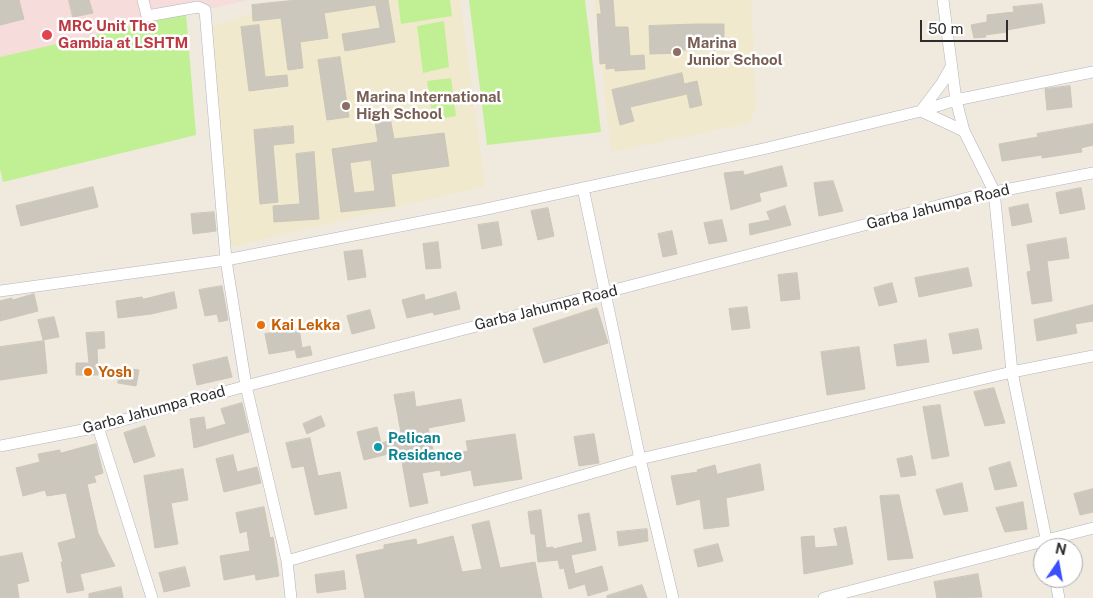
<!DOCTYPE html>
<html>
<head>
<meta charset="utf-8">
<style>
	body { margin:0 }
	#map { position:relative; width:1093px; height:598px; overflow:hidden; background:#efe9de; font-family:"Public Sans",sans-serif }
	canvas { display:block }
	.north { position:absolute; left:1033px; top:538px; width:50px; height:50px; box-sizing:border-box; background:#fff; border:1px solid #ababab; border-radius:50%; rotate:12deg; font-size:14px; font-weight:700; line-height:20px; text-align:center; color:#2d2d2d }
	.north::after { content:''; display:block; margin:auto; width:18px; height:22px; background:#3b4eff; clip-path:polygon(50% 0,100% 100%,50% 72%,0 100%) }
	.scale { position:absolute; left:920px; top:20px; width:88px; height:22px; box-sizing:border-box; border:2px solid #2d2d2d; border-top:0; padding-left:6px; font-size:15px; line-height:18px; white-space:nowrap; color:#2d2d2d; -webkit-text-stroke:4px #fff; paint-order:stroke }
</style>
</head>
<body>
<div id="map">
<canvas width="1093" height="598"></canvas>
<div class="north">N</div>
<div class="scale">50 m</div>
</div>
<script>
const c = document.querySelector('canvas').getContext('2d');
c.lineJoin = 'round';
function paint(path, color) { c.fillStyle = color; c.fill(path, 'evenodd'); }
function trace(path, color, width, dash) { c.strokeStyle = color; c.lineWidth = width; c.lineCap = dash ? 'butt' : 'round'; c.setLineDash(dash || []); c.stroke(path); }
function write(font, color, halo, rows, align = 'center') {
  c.font = font + ' "Public Sans",sans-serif'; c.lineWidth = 5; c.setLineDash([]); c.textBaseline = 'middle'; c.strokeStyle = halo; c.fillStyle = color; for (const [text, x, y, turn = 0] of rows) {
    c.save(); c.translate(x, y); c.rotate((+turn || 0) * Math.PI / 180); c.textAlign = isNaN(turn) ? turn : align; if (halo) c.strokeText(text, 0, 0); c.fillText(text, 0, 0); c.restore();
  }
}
const education = new Path2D(`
	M298 0H460L485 186 231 247 211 26Z
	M595 0H751L756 105 750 123 611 152Z`);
const medical = new Path2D(`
	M0 0H248L0 57Z`);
const pitch = new Path2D(`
	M398 0H450L452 16 401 24Z
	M469 0H585L601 132 487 145Z
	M186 14 196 135 3 182 0 169V57Z
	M444 21 449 67 423 73 417 26Z
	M451 78 456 116 433 120 427 81Z`);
const building = new Path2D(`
	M0 0H19L24 19 0 25Z
	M69 0H89L93 13 73 17Z
	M297 0H374L375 5 324 13 328 38 300 42 303 68 288 70 281 18 253 21 252 5Z
	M375 0H388L395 42 345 51 342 34 380 28Z
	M600 0H613L615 27H628L630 56 644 55 645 69 615 71V68L606 69V63L600 64 597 14H601Z
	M1042 4 1045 23 1007 30V32L985 35 986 37 974 38 971 25 987 22V15L1014 12 1013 7Z
	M697 24H724V50H681V53L650 54 649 26Z
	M259 25 265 77 287 75 288 86 249 91 241 27Z
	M340 57 349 117 327 120 318 60Z
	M682 73 684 84 697 81 702 105 690 108 687 94 630 107 634 121 620 125 612 90Z
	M1070 86 1072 107 1047 110 1045 89Z
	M389 112 394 139 444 133 449 166 391 174 395 206 341 212 332 149 378 142 374 114ZM371 160 375 191 354 193 350 163Z
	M1093 124V145L1081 148 1082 152 1042 158V155L1002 161 999 144 1038 137 1037 134Z
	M293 126 294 143 273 145 278 202 260 204 254 130Z
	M314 152 319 219 274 222 273 206 300 204 296 154Z
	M782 166 787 186 759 193 761 201 731 210 724 173 743 171 744 175Z
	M833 181 843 211 819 216 814 183Z
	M93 187 98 207 21 226 16 206Z
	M1081 188 1085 209 1060 214 1056 193Z
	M1028 204 1032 222 1012 226 1009 208Z
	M785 206 791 225 750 235 749 224 770 220 767 212Z
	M548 208 554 236 538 240 531 211Z
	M214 212 216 231 193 234 191 214Z
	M722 220 727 241 709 244 704 223Z
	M498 222 502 245 482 249 478 225Z
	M672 231 677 254 663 257 658 234Z
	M1066 238 1069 258 1047 261 1052 301 1032 304 1027 272 1031 271 1027 245Z
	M438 242 441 268 426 269 423 244Z
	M362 250 366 277 348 280 344 252Z
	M968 268 972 286 919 297 915 278Z
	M797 273 800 299 781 301 778 275Z
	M892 283 897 302 879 306 874 288Z
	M222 286 228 320 219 322 217 314 205 316 199 290Z
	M174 292 177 308 151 314 118 318 116 301 142 297 143 299Z
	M456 292 460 309 434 315 433 312 407 318 402 300 424 294 425 300Z
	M34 294 38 311 0 321V301L12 298V300Z
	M1093 305V321L1075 324 1077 333 1037 341 1034 320Z
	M747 307 750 328 732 330 729 309Z
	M597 308 608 343 544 363 533 329Z
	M370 310 375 328 352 334 347 316Z
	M54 317 59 337 43 340 38 320Z
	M299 328 302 348 310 346 312 355 297 358 295 350 299 349 269 354 265 334Z
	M978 329 982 349 953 354 949 334Z
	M104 332 105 348 97 349 98 375H76V363H89L86 333Z
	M926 340 929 362 897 366 894 345Z
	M44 341 47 373 0 380V347Z
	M859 347 865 389 827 395 821 352Z
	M227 357 232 377 197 385 193 365Z
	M121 368 139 370 136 386 118 383Z
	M994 388 1005 423 985 426 974 392Z
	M414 392 416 407 461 399 465 421 428 428 435 458 468 451 466 441 515 434 522 479 474 486 471 470 441 476 440 470 422 473 428 503 410 507 400 451 364 460 357 432 377 427 381 443 402 438 394 395Z
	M242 403 249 432 194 448 190 419 204 417 206 430 226 424 221 409Z
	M940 405 949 456 932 459 923 407Z
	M321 416 325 426 307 434 303 424Z
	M145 426 155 456 134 463 124 433Z
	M594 434 599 463 579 466 574 437Z
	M310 438 318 476 340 472 347 508 315 515 304 466 292 468 286 443Z
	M96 444 103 473 94 476 96 482 87 484 98 533 115 566 80 574 84 590 67 593 61 562H63L58 543 76 538 66 493 47 496 45 490 23 496 16 468 40 462 38 454 60 450V453Z
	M233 455 237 472 257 467 261 483 224 492 216 459Z
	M912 456 916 475 901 477 897 459Z
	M1010 462 1017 486 995 490 989 468Z
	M760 464 764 490 726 498 729 526 704 529 700 499 677 505 671 476 698 472 697 470 715 465 717 474Z
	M183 469 188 500 171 503 178 544 155 548 144 476Z
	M962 483 968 511 944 515 936 490Z
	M1093 489V512L1080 515 1074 494Z
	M899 495 913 558 888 560 880 496Z
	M1023 502 1027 529 1005 532 996 508Z
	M264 507 270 538 273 537 279 576 256 580 255 574 224 580 220 556 250 551 247 531 240 533 236 513Z
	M541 510 546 548 553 547V549L583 542 578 515 589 513 596 550 571 555 575 574 602 566 608 590 588 596 585 584 569 589 564 568 560 569 558 560 538 562 535 534H531L528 512Z
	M489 521 500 568 535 562 542 598H365L356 555 384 549V545L416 539 417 545 453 536 462 572 482 569 472 525Z
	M846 527 853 564 804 574 801 537 814 536 815 548 838 546 834 529Z
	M647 529 648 541 619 546 617 532Z
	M718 544 723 561 698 567 694 550Z
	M22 553 29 581 17 584 19 598H0V557Z
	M185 567 190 586 164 592 159 573Z
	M344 571 346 589 317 593 315 575Z
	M978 574 982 597 937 598 934 582Z
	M642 585 647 598H607V596Z
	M121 587 123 598H89V594Z`);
const minor = new Path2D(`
	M143 0 147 16 198 7 205 10 226 260 246 386 287 561 291 598
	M943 0 956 100 964 131 994 191 1012 372 1048 548
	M951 67 942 83 921 111 964 131
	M583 188 640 459 673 598
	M0 291 226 260 482 210 763 149 921 111 956 100 1093 72
	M98 427 152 598
	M0 446 98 427 246 386 979 195 1093 173
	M287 561 640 459 1012 372 1093 356
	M1055 578 1059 598
	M824 598 1093 528`);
const markers = [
	[47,35,6,"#e0444e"],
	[677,52,5,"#8d6e63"],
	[346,106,5,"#8d6e63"],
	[261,325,5,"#e8710a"],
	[88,372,5,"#e8710a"],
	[378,447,5,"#0f9aa8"]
];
const healthNames = [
	["MRC Unit The",58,26],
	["Gambia at LSHTM",58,43]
];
const educationNames = [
	["Marina",687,43],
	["Junior School",687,60],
	["Marina International",356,97],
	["High School",356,114]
];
const streetNames = [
	["Garba Jahumpa Road",938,207,-14],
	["Garba Jahumpa Road",546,308,-14],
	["Garba Jahumpa Road",154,410,-15]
];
const foodNames = [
	["Kai Lekka",271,325],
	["Yosh",98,372]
];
const cultureNames = [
	["Pelican",388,438],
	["Residence",388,455]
];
paint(education, '#f1e9cd');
paint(medical, '#f6dcdb');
paint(pitch, '#c0f093');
paint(building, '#cbc7bd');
trace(building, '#cbc6b7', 1);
trace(minor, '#b2b3c1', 12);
trace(minor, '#fff', 11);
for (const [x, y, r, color] of markers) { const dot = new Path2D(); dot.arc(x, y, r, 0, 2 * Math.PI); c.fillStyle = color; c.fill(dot); trace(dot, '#fff', 2); }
write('bold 15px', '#be3a42', '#fff', healthNames, 'left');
write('bold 15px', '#785e54', '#fff', educationNames, 'left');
write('15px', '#2d2d2d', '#fff', streetNames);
write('bold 15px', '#c56008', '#fff', foodNames, 'left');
write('bold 15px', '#0d838f', '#fff', cultureNames, 'left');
</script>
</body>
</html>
